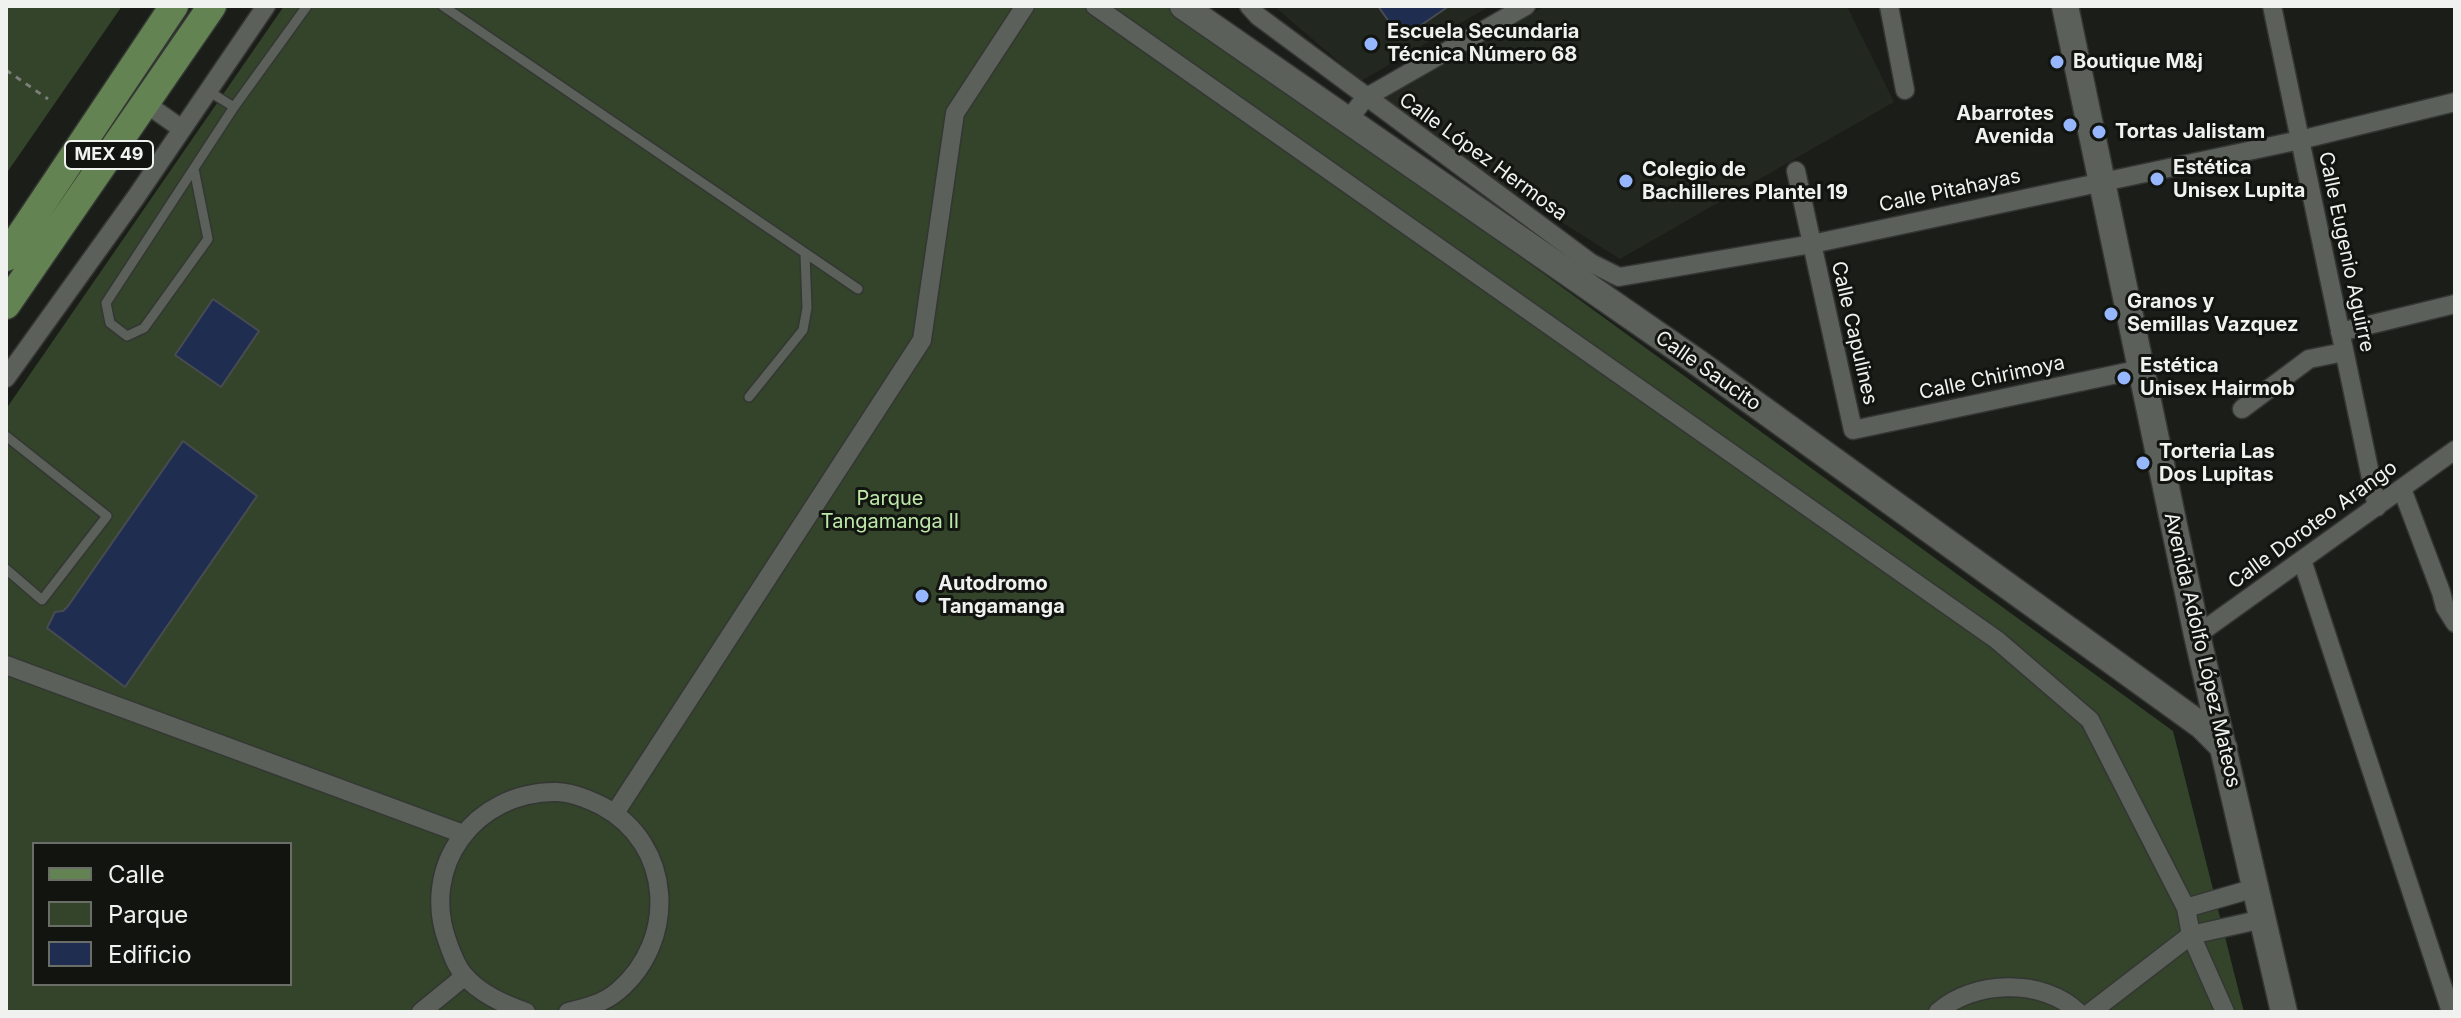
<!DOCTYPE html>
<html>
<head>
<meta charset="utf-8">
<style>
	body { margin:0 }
	#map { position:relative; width:2461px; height:1018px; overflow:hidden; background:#1a1d18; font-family:Inter,sans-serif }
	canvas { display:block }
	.frame { position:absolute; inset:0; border:8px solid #eff2ee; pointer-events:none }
	.legend { position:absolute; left:32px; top:842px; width:260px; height:144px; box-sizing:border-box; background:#11140f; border:2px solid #6a6d68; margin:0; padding:10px 14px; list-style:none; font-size:24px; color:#eff2ee }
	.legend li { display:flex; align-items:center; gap:16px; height:40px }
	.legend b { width:40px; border:2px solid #6a6d68 }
</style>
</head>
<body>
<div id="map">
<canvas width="2461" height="1018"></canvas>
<div class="frame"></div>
<ul class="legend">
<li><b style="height:10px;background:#638352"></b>Calle</li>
<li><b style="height:22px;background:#33442b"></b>Parque</li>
<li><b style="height:22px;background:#1f2d50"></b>Edificio</li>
</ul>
</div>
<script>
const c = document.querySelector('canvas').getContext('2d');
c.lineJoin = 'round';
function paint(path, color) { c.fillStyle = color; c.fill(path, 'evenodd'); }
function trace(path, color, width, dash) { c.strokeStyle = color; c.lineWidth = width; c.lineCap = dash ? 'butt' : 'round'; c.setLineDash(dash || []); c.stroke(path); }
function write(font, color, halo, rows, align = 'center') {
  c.font = font + ' Inter,sans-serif'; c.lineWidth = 6; c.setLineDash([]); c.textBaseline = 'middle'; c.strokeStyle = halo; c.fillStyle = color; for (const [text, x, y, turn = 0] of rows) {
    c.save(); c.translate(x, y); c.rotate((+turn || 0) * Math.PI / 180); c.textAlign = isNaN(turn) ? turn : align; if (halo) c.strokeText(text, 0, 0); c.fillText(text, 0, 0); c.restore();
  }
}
const built = new Path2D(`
	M1274 6H1490L1361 81Z
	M1545 6H1847L1894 102 1620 259 1373 103Z`);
const green = new Path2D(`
	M6 6H122L6 174Z
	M284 6H1175L2173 731 2244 1012H6V409ZM34 844H290V984H34Z`);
const building = new Path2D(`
	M1378 6H1449L1401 39Z
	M213 299 259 331 221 387 175 355Z
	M183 441 257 496 125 687 47 628 55 612 63 611 68 606Z`);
const path = new Path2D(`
	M6 70 48 99`);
const lane = new Path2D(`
	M443 6 858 289
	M208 91 234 107
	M194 169 208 239 144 328 127 336 110 323 106 303 234 107 307 6
	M749 397 803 330 807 308 805 254
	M6 436 107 516 42 600 6 569`);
const street = new Path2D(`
	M1095 6 1997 640 2090 720 2186 908 2191 935 2091 1012
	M1249 6 1258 16 1591 263 1619 277 1812 244 2300 140 2455 102
	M1889 6 1905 90
	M2272 6 2377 507
	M145 103 182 129
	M1349 119 1365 98 1526 6
	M1796 171 1853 430 2141 369
	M2340 332 2455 304
	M6 378 136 197 266 6
	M2242 409 2309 359 2344 352
	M2402 489 2441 592 2445 607 2455 623
	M2302 560 2451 1012
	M2197 635 2455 450
	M6 665 463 834
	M615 813 922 340 955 113 1025 6
	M2186 908 2255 888
	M421 1012 465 976
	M526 1012C504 1004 480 994 464 975 456 966 452 954 448 943 419 866 475 792 555 792 571 792 588 799 602 806 673 844 678 940 618 991 604 1003 586 1008 568 1012
	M1938 1012C1973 980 2043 978 2078 1012
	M2225 1012 2191 935 2263 919`);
const secondary = new Path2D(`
	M1183 6 1697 362 2202 726 2224 748
	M2065 6 2197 635 2284 1012`);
const primary = new Path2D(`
	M6 257 174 6
	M6 305 212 6`);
const markers = [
	[1371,44,8,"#96b6fd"],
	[2057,62,8,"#96b6fd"],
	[2070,125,8,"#96b6fd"],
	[2099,132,8,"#96b6fd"],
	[2157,179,8,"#96b6fd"],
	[1626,181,8,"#96b6fd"],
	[2111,314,8,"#96b6fd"],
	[2124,378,8,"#96b6fd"],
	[2143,463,8,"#96b6fd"],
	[922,596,8,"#96b6fd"]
];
const shields = [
	[109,155,88]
];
const shieldNames = [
	["MEX 49",109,155]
];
const poiNames = [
	["Escuela Secundaria",1387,32],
	["Técnica Número 68",1387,55],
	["Boutique M&j",2073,62],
	["Abarrotes",2054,114,"right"],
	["Avenida",2054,137,"right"],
	["Tortas Jalistam",2115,132],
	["Estética",2173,168],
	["Unisex Lupita",2173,191],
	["Colegio de",1642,170],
	["Bachilleres Plantel 19",1642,193],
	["Granos y",2127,302],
	["Semillas Vazquez",2127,325],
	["Estética",2140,366],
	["Unisex Hairmob",2140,389],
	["Torteria Las",2159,452],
	["Dos Lupitas",2159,475],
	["Autodromo",938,584],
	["Tangamanga",938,607]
];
const streetNames = [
	["Calle López Hermosa",1483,157,36],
	["Calle Pitahayas",1950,191,-12],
	["Calle Eugenio Aguirre",2346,252,78],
	["Calle Capulines",1854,333,77],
	["Calle Saucito",1708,371,35],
	["Calle Chirimoya",1992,378,-12],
	["Calle Doroteo Arango",2313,525,-36],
	["Avenida Adolfo López Mateos",2202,650,77]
];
const parkNames = [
	["Parque",890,499],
	["Tangamanga II",890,522]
];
paint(built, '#22281f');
paint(green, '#33442b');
paint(building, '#1f2d50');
trace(building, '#484b50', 2);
trace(lane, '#343633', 12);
trace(street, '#343633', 21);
trace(secondary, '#343633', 29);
trace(primary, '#343633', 31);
trace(path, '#7b7e79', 3, [6, 6]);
trace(lane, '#5c605a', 9);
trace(street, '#5c605a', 18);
trace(secondary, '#5c605a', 26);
trace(primary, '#638352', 28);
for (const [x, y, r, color] of markers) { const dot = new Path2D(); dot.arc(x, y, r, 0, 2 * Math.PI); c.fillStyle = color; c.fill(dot); trace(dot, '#11140f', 3); }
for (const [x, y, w] of shields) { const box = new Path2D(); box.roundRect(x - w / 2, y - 14, w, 28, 6); c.fillStyle = '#11140f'; c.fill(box); trace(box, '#eff2ee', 2); }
write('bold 18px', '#eff2ee', null, shieldNames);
write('bold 20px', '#eff2ee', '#11140f', poiNames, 'left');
write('20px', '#eff2ee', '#11140f', streetNames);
write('20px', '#bee8a9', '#11140f', parkNames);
</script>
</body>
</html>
